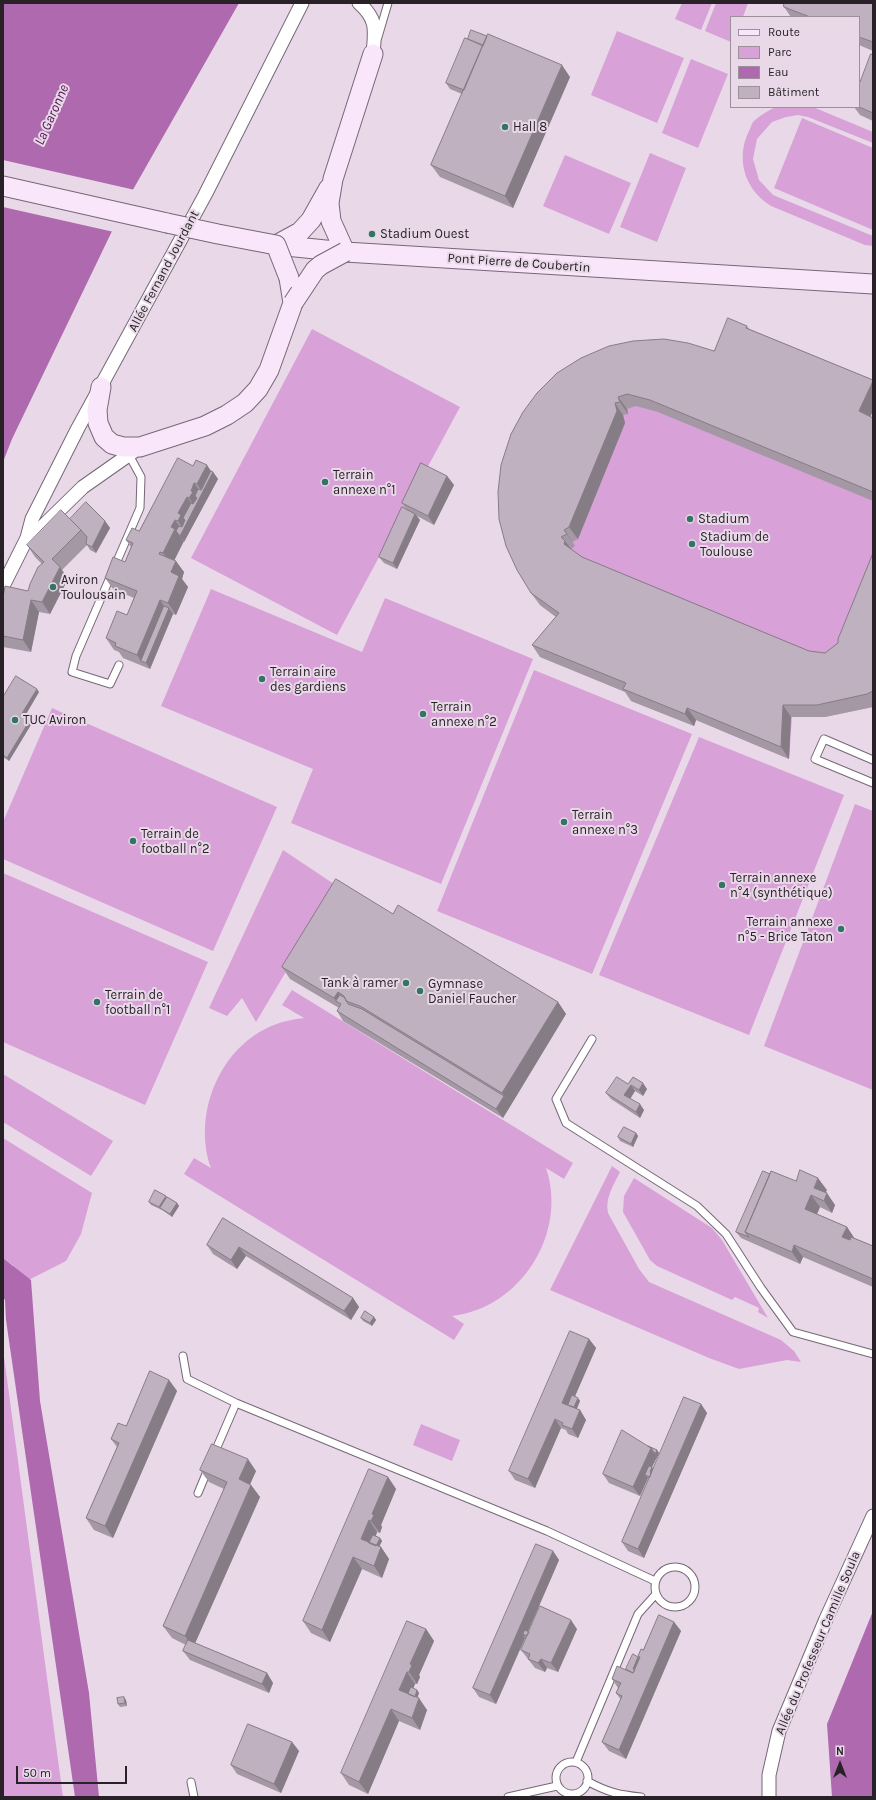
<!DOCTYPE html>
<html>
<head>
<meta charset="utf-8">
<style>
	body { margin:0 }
	#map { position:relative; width:876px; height:1800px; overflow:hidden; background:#e9d9e8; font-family:Karla,sans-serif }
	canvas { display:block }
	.frame { position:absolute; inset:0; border:4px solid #282228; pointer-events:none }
	.legend { position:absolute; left:730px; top:16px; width:130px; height:92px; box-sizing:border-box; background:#e9d9e8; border:1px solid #9c909b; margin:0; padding:5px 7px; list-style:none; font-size:12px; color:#282228 }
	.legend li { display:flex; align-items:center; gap:8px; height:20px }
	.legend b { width:20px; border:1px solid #9c909b }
	.north { position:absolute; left:820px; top:1744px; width:40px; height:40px; -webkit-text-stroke:3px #e9d9e8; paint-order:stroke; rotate:0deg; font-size:11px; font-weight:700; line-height:16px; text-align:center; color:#282228 }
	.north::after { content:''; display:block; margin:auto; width:14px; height:18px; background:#282228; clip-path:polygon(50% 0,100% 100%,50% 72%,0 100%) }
	.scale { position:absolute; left:16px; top:1766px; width:111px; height:18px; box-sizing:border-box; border:2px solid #282228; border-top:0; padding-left:5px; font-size:12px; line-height:14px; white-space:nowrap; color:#282228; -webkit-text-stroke:3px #e9d9e8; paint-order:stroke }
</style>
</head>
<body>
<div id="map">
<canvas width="876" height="1800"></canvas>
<div class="frame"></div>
<ul class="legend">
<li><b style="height:5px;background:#fae6fa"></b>Route</li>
<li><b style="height:11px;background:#d8a1d8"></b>Parc</li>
<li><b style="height:11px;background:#af69af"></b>Eau</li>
<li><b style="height:11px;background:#bfb1bf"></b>Bâtiment</li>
</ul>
<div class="north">N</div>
<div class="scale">50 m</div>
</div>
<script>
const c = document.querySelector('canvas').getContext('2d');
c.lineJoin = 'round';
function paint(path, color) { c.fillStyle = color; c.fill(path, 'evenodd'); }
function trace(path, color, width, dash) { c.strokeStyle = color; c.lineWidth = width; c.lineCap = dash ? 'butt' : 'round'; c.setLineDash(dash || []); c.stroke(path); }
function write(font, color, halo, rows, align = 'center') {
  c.font = font + ' Karla,sans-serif'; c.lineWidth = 4; c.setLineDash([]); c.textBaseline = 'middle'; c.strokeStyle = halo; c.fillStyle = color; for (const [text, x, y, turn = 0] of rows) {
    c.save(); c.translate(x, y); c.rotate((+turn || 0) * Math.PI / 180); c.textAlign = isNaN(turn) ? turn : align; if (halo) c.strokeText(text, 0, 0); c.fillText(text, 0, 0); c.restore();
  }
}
const green = new Path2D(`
	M682 3H712L701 30 675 19Z
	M716 3H748L743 17H731V42L705 31Z
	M617 31 684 58 657 123 591 95Z
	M691 59 728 74 698 148 662 133Z
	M776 107H813L873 132V143L808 117 798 115 786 117 772 122 757 139 753 159 759 180 773 195 873 236V246L865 245 771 206C745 190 735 159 749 131 751 127 752 122 755 120 761 115 769 110 776 107Z
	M802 118 873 148V230L774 188Z
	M650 153 686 168 657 242 620 227Z
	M565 155 631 183 609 234 543 206Z
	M312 329 460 407 337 635 191 558Z
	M873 388V412L868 422 873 425V707L825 717H792L789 759 696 720 694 726 631 701 634 695 540 657 567 625 540 605 545 405Z
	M211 589 362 652 385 598 533 659 441 884 291 823 313 769 161 706Z
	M534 670 692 734 592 974 437 911Z
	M52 708 277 807 213 951 3 859V822Z
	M699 737 844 795 749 1035 599 975Z
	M855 804 873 811V1090L764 1046Z
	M283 850 337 886 256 1022 242 998 227 1016 209 1008Z
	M3 873 208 962 145 1105 3 1042Z
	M292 990 573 1163 564 1179 546 1168C568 1233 521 1308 452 1316L464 1324 454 1340 184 1174 194 1158 211 1168C192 1114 220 1046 274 1025 284 1021 294 1019 304 1018L282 1005Z
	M3 1074 113 1141 91 1176 3 1122Z
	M3 1138 92 1193 81 1234 66 1261 3 1293V1270L14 1266 3 1258Z
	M612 1166 620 1172C613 1186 605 1198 608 1213L639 1269 649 1282 781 1340 794 1351 801 1362 787 1360 739 1369 709 1358 550 1290Z
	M634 1178 712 1228 722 1240 768 1318 758 1312 759 1308 735 1297 732 1300 657 1266 650 1260 623 1212 624 1196Z
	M3 1349 63 1797H3Z
	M421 1424 460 1440 452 1461 413 1445Z`);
const water = new Path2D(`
	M3 3H239L126 202 12 439 3 462Z
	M3 1258 31 1280 40 1401 89 1693 99 1797H75L6 1320 5 1300 3 1297Z
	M873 1611V1797H832L827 1724Z`);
const pier = new Path2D(`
	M3 160 135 190 114 232 3 207Z`);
const lane = new Path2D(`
	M378 37 388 3
	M119 665 110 684 72 672 76 656 140 508 141 477 129 455
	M873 760 824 739 815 759 873 783
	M592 1039 556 1099 566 1123 697 1206 726 1234 761 1288 793 1332 873 1354
	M183 1356 187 1379 236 1403 547 1531 655 1581
	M214 1454 236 1403
	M198 1493 208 1469
	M655 1587a20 20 0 1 1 40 0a20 20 0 1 1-40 0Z
	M556 1778a16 16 0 1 1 32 0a16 16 0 1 1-32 0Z
	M576 1762 638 1614 656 1594
	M587 1781C607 1792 619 1795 641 1797
	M191 1782 194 1797
	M508 1797 557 1786`);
const street = new Path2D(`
	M359 3C378 20 375 30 373 54
	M27 538 39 530 83 487 140 447
	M3 586 27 538 32 519 78 428 205 195 302 3
	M769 1797V1775L779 1731 826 1619 873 1516`);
const secondary = new Path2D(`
	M3 186 167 223
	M276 245 345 252 873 284
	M276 245 300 232 311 220 329 188
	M345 252 331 221 329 203 333 179 373 54
	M101 387 97 410 98 423 104 437 112 444 123 447H140L205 426 227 415 245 403 258 389 269 370 293 303 289 278`);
const secondaryBridge = new Path2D(`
	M167 223 218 234 276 245 289 278
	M293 303 315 270 321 265 345 252`);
const wall = new Path2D(`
	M873 3V51L859 45V17H791L784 7Z
	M873 55V121L860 115 854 107H859Z
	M570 77 513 208 440 177 431 165 462 94 450 89 446 83Z
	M747 326 749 329 873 380V411L870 416 873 418V501L658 412 636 406 627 409 628 414 623 415 625 423 578 539 572 542 575 546 571 549 582 557 809 651 825 653 838 643 873 553V707L825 717H791L789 759 696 720 694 726 631 701 625 692 540 657 532 645 556 617 540 605 531 593 511 434 714 351Z
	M193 466 213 472 218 479 184 542H183L174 560 184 572 182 579 188 587 176 615 173 614 150 669 123 658 119 652 114 650 106 638 127 615 134 598 113 589 105 578 125 562 131 547 126 540 139 531Z
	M447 476 454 485 434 525 417 516 420 520 397 569 384 563 379 557 406 509 402 503Z
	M70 519 105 521 110 528 96 553 90 550 87 545 62 570 68 579 50 614 39 612 31 652 3 647V597L28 591 42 564 35 557 27 545Z
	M39 692 24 716 30 720 32 723 9 761 3 757V697Z
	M393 914 558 1002 566 1014 503 1118 343 1021 337 1011 339 1008 290 979 282 967Z
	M628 1084 647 1089 643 1096 635 1091 630 1098 644 1110 640 1118 611 1099 606 1093Z
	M636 1133 638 1136 633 1147 620 1141 618 1137Z
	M770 1174 827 1190 825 1192 835 1205 832 1213 820 1207 817 1214 847 1227 854 1238 873 1246V1287L803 1257 800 1264 741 1238 736 1232Z
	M167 1197 177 1203 179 1206 172 1217 162 1210 151 1205 149 1202Z
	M223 1218 353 1298 359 1307 351 1320 246 1256 237 1269 213 1254 207 1245Z
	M374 1317 376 1320 372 1326 363 1321 361 1318Z
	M589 1339 596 1348 575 1396 580 1401 577 1409 580 1410 586 1420 578 1438 568 1434 566 1430 561 1428 535 1488 515 1480 509 1471Z
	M169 1380 177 1391 113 1538 94 1530 86 1518 117 1447 111 1439 126 1426Z
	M701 1404 707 1413 644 1558 628 1551 622 1542 649 1479 648 1478 640 1496 609 1483 603 1474 648 1446 657 1450 659 1453 652 1467 653 1469Z
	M200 1470 256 1471 250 1484 251 1485 260 1497 195 1643 267 1673 273 1683 269 1693 190 1660 183 1651 186 1645 172 1638 163 1626 224 1489 209 1482Z
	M388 1477 396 1489 381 1525 382 1527 380 1533 377 1532 376 1536 380 1538 382 1541 379 1547H381L389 1559 382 1578 362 1569 330 1642 311 1633 303 1621Z
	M553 1551 559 1560 528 1631 577 1629 558 1672 547 1668 545 1672 535 1668 521 1650 526 1638H525L496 1704 479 1697 473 1688Z
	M674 1622 681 1631 626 1759 609 1751 602 1742 621 1700 616 1693 618 1688 612 1679 626 1669 638 1657 643 1650Z
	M426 1629 434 1641 419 1675 420 1677 417 1684H415L413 1688 417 1690 419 1693 417 1698 427 1710 420 1730 399 1721 368 1794 349 1785 341 1773Z
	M126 1700 127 1706 120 1707 118 1704Z
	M292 1742 299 1751 281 1793 237 1774 231 1765Z`);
const shadedWall = new Path2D(`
	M562 65 570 77 513 208 505 196Z
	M873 381V411L867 423 859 411Z
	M618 397 627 409 628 414 620 402Z
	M615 403 623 415 625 423 578 539 569 527Z
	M207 465 213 474V472L218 479 184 542 180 536 184 541 172 565 163 553 171 527 175 520 183 531 184 530 178 521V513L187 497 195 508V507L189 498 191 491 194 483 202 494 203 493 197 484Z
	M447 476 454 485 434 525 428 516Z
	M415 514 420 520 397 569 393 563Z
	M105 521 110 528 96 553 92 547Z
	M564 530 572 542 575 546 567 534Z
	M565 541 574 553 564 544Z
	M176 561 184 572 182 579 188 587 176 615 168 603 171 572Z
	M60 567 68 579 50 614 42 602Z
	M31 600 39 612 31 652 23 640Z
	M160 600 167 611 169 608 173 614 150 669 146 663 141 661 137 655Z
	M37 689 39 692 24 718 21 715Z
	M783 705 791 717 789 759 781 747Z
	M687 708 696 720 694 726 685 714Z
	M30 720 32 723 9 761 7 758Z
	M338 992 346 1004H341L336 1001 334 998Z
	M558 1002 566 1014 511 1105 502 1093Z
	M643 1083 647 1089 643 1096 639 1090Z
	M631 1085 635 1091 629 1101 624 1095Z
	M504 1096 511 1105 503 1118 496 1109Z
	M640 1104 644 1110 640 1118 636 1112Z
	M636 1133 638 1136 633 1147 631 1144Z
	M818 1178 827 1190 822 1199 814 1188Z
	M827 1193 835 1205 832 1213 824 1201Z
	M811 1195 820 1207 814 1221 805 1209Z
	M166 1196 168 1199 160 1208 161 1210 159 1207Z
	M177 1203 179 1206 172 1217 170 1214Z
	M847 1227 855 1239 851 1249 842 1237Z
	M794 1245 803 1257 800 1264 792 1252Z
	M239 1247 246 1256 237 1269 231 1260Z
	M353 1298 359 1307 351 1320 344 1311Z
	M374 1317 376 1320 372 1326 370 1323Z
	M589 1339 596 1348 569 1410 562 1403Z
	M169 1380 177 1391 113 1538 105 1526Z
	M578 1398 580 1401 576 1410 574 1407Z
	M701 1404 707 1413 644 1558 638 1549Z
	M580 1410 586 1420 578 1438 572 1429Z
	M555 1419 561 1428 535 1488 528 1479Z
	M651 1448 657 1450 659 1453 652 1467 654 1470 652 1475H645L648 1478 640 1496 633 1487Z
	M248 1459 256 1471 247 1491 239 1479Z
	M388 1477 396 1489 381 1525 382 1527 380 1533 371 1521 372 1514Z
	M251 1485 260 1497 193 1648 185 1636Z
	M369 1520 377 1532 372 1545 361 1539Z
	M380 1538 382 1541 378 1549 376 1546Z
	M381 1547 389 1559 382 1578 374 1566Z
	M553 1551 559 1560 526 1636 523 1634 525 1638 496 1704 490 1695Z
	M353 1557 362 1569 330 1642 322 1630Z
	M571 1620 577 1629 558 1672 551 1663Z
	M674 1622 681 1631 626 1759 619 1750Z
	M426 1629 434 1641 419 1675 420 1677 417 1684 409 1672 410 1664Z
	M638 1657 641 1660 636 1672 633 1669Z
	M541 1659 547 1668 545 1672 538 1663Z
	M407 1672 415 1684 410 1697 399 1690Z
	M267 1673 273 1683 269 1693 262 1684Z
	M417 1690 419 1693 416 1701 414 1698Z
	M124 1697 126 1700 127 1706 125 1703Z
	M419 1698 427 1710 420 1730 412 1718Z
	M391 1709 399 1721 368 1794 359 1782Z
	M292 1742 299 1751 281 1793 274 1784Z`);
const building = new Path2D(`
	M784 3H873V42L859 37V17H810L784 7Z
	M471 30 487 36 483 46 468 39Z
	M488 34 562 65 505 196 431 165Z
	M465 38 483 45 464 90 446 83Z
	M871 54 873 55V113L859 107V85Z
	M728 318 747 326 746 328 873 380V381L859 411 873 418V492L650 400 627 394 618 397 620 402 615 403 617 411 569 527 564 530 567 534 561 537 565 541 564 544 582 557 809 651 825 653 838 643V639L873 553V691L867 694 817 705H783L781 747 687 708 685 714 623 689 626 683 532 645 559 613 531 593 517 570 506 546 499 519 498 492 501 465 511 434 523 412 537 393 557 373 581 358 609 346 633 341 664 339 688 343 714 351Z
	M178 458 193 466 196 460 207 465 197 484 194 483 191 491 193 492 189 498 187 497 178 513 181 515 178 521 175 520 171 527 175 529 163 553 160 552 159 554 176 561 171 572 179 576 168 603 160 600 137 655 115 646 116 643 106 638 117 611 127 615 137 591 105 578 113 557 125 562 133 543 126 540 132 528 139 531Z
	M421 463 447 476 428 516 402 503Z
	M211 471 213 472 180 536 176 531 179 526 182 527 185 520 183 518 191 503 193 504 197 498 195 496 198 489 201 490Z
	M86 502 105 521 92 547 86 544 87 537 81 530 70 519Z
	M402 507 415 514 393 563 379 557Z
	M61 510 81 530 52 559 60 567 42 602 31 600 23 640 3 636V597L5 586 28 591 30 584 38 567 44 562 27 545Z
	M164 606 169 608 146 663 141 661Z
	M16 676 37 689 21 715 30 720 7 758 3 755V697Z
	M336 879 393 914 398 905 558 1002 502 1093 360 1006 346 1001 344 996 338 992 334 998 282 967Z
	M340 995 345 998 348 1004 362 1009 504 1096 496 1109 337 1011 341 1004 336 1001Z
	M617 1077 628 1084 633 1077 643 1083 639 1090 631 1085 624 1095 640 1104 636 1112 606 1093Z
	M624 1127 636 1133 631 1144 618 1137Z
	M800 1170 818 1178 814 1188 827 1193 824 1201 811 1195 805 1209 847 1227 842 1237 850 1240 851 1237 873 1246V1279L794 1245 792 1252 745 1232 771 1171 796 1181Z
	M763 1171 770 1174 745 1232 749 1237 736 1232Z
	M155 1190 166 1196 159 1207 149 1202Z
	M167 1197 177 1203 170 1214 160 1208Z
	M223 1218 353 1298 344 1311 239 1247 231 1260 207 1245Z
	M365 1311 374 1317 370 1323 361 1318Z
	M570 1331 589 1339 562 1403 580 1410 572 1429 562 1425 563 1423 555 1419 528 1479 509 1471Z
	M150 1371 169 1380 105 1526 86 1518 119 1443 111 1439 118 1423 126 1426Z
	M572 1395 578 1398 574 1407 568 1405Z
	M684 1397 701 1404 638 1549 622 1542Z
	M622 1430 651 1448 633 1487 603 1474Z
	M212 1444 248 1459 239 1479 251 1485 185 1636 163 1626 227 1482 200 1470Z
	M648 1446 657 1450 655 1454 651 1448Z
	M649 1466 652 1467 650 1472 651 1473 650 1477 645 1475Z
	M369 1469 388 1477 372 1514 374 1515 371 1521 369 1520 361 1539 381 1547 374 1566 353 1557 322 1630 303 1621Z
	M373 1535 380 1538 376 1546 369 1543Z
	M536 1544 553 1551 490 1695 473 1688Z
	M540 1606 571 1620 551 1663 541 1659 538 1663 528 1659 530 1654 521 1650Z
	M659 1615 674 1622 619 1750 602 1742 622 1696 616 1693 621 1683 612 1679 617 1666 633 1673 640 1657 638 1656 641 1649 643 1650Z
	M407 1621 426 1629 410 1664 412 1665 409 1672H407L399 1690 419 1698 412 1718 391 1709 359 1782 341 1773Z
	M525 1630 529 1632 527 1636 523 1634Z
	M188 1640 267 1673 262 1684 183 1651Z
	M633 1654 638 1657 633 1669H635L633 1673 626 1669Z
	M411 1687 417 1690 415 1697 408 1694Z
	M124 1697 125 1703 118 1704 117 1698Z
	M248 1724 292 1742 274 1784 231 1765Z`);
const markers = [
	[505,127,4,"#327566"],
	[372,234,4,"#327566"],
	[325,482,4,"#327566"],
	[690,519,4,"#327566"],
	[692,544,4,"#327566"],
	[53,587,4,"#327566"],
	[262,679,4,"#327566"],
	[423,714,4,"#327566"],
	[15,720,4,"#327566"],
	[564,822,4,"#327566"],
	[133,841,4,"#327566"],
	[722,885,4,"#327566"],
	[841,929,4,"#327566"],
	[406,983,4,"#327566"],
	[420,991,4,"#327566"],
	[97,1002,4,"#327566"]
];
const poiNames = [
	["Hall 8",513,127],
	["Stadium Ouest",380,234],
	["Terrain",333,475],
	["annexe n°1",333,490],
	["Stadium",698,519],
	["Stadium de",700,537],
	["Toulouse",700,552],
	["Aviron",61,580],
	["Toulousain",61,595],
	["Terrain aire",270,672],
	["des gardiens",270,687],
	["Terrain",431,707],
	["annexe n°2",431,722],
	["TUC Aviron",23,720],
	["Terrain",572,815],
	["annexe n°3",572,830],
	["Terrain de",141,834],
	["football n°2",141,849],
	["Terrain annexe",730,878],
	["n°4 (synthétique)",730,893],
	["Terrain annexe",833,922,"right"],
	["n°5 - Brice Taton",833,937,"right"],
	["Tank à ramer",398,983,"right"],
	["Gymnase",428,984],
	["Daniel Faucher",428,999],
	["Terrain de",105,995],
	["football n°1",105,1010]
];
const streetNames = [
	["Pont Pierre de Coubertin",519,263,4],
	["Allée Fernand Jourdant",164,271,-62],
	["Allée du Professeur Camille Soula",818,1643,-67]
];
const waterNames = [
	["La Garonne",52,115,-66]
];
paint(green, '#d8a1d8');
paint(water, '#af69af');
paint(pier, '#e9d9e8');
trace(lane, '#756875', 9);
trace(street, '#756875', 15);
trace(secondary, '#756875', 21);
trace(lane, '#fff', 7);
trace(street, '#fff', 13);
trace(secondary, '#fae6fa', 19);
trace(secondaryBridge, '#756875', 21, []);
trace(secondaryBridge, '#fae6fa', 19);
paint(wall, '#a498a4');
paint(shadedWall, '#867c86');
paint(building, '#bfb1bf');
trace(building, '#867c86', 1);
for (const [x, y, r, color] of markers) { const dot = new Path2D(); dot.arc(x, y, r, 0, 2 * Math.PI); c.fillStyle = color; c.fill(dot); trace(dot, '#e9d9e8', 1.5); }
write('13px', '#282228', '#e9d9e8', poiNames, 'left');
write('13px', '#282228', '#e9d9e8', streetNames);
write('italic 14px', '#521154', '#e9d9e8', waterNames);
</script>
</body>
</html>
